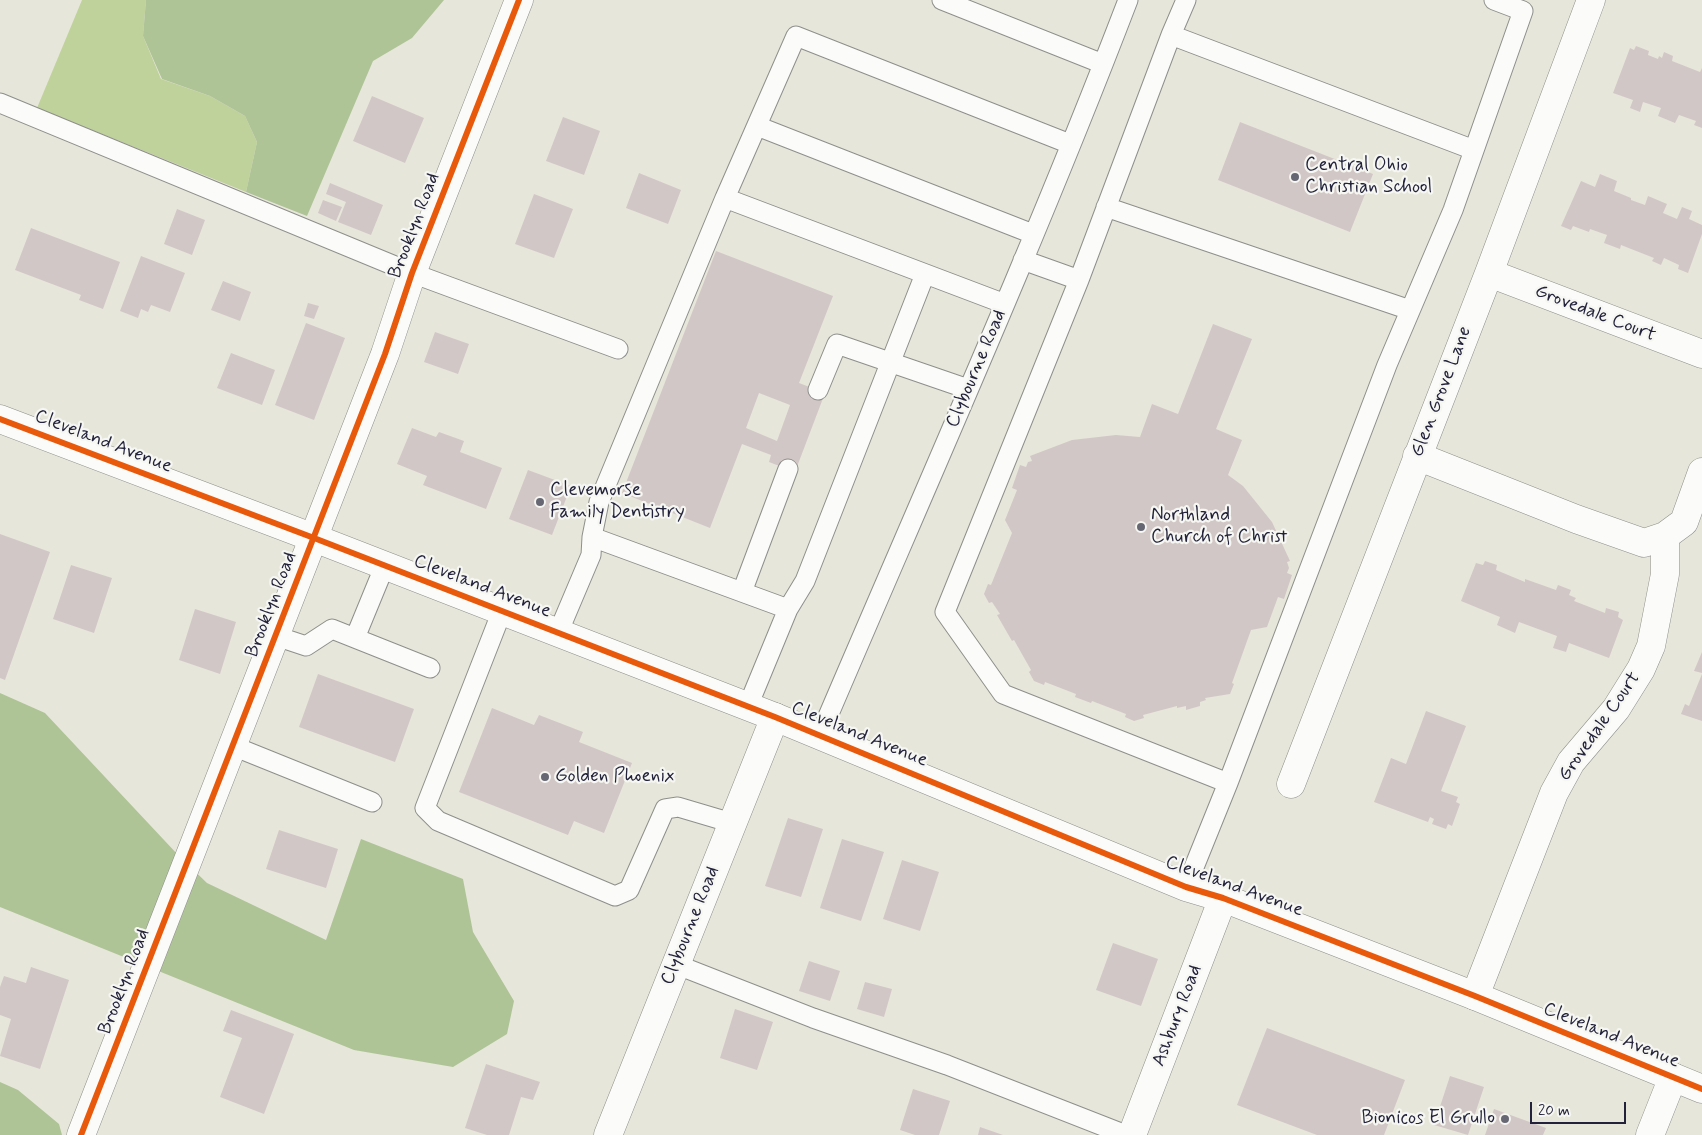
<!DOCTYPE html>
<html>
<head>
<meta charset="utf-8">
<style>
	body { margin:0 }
	#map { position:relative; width:1702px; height:1135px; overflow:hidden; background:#e7e6da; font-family:Mynerve,sans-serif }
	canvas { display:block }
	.scale { position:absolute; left:1530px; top:1102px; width:96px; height:22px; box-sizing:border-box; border:2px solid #22223b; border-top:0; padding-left:6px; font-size:15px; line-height:18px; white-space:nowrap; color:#22223b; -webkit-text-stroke:4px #f6f6f2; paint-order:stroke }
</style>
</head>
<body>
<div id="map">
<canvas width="1702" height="1135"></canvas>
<div class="scale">20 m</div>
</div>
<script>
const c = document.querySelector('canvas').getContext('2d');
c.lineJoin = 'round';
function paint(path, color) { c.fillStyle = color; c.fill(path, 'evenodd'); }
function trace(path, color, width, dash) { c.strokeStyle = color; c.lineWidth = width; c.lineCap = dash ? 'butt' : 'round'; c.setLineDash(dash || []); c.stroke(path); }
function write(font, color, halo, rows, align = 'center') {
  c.font = font + ' Mynerve,sans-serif'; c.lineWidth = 4.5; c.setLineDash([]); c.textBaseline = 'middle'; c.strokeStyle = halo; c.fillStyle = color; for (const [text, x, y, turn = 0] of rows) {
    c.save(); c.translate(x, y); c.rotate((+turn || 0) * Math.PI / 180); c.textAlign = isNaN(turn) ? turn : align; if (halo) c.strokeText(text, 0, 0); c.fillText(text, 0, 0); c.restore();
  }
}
const green = new Path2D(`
	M82 0H146L143 36 161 79 210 96 245 116 257 142 246 192 37 108Z`);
const forest = new Path2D(`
	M146 0H444L412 38 373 61 307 216 246 192 257 142 245 116 210 96 162 79 143 36Z
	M0 693 45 713 179 856 207 883 326 940 361 839 463 879 473 932 514 1001 507 1034 453 1067 354 1050 0 907Z
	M0 1082 18 1090 59 1124 62 1135H0Z`);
const building = new Path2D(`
	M1636 46 1649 51 1648 55 1658 59 1659 56 1662 58 1664 52 1673 56 1672 61 1700 72 1702 68V128L1694 125 1696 121 1679 115 1675 123 1658 116 1661 108 1643 102 1640 112 1630 108 1633 100 1613 93 1630 48 1634 50Z
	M372 96 424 118 405 163 353 141Z
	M563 117 600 131 584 175 546 161Z
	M1240 122 1373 174 1350 232 1218 180Z
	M639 173 681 190 668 224 626 208Z
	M1600 174 1617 181 1614 191 1631 198V200L1645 205 1648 196 1667 204 1663 213 1677 219 1682 207 1692 211 1689 219 1702 225V234L1688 273 1678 269 1679 265 1664 258 1661 265 1652 261 1654 258 1621 245 1620 249 1604 243 1607 235 1590 229 1589 232 1573 226 1571 230 1561 226 1581 181 1595 187Z
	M330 183 383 205 371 235 338 222 346 202 326 194Z
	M534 194 573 209 554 258 515 244Z
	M323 200 342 207 336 221 318 213Z
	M177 209 205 220 192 255 164 244Z
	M31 228 120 262 103 309 79 300 81 295 15 270Z
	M716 251 833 296 799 383 825 393 795 472 769 462 771 455 742 444 710 528 622 493ZM759 393 790 405 777 441 746 428Z
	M141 256 185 273 170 312 151 305 148 312 141 309 138 318 120 311Z
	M223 281 251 292 240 321 211 310Z
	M308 303 319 306 314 319 304 316Z
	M306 323 345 338 314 420 275 405Z
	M1213 324 1252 339 1216 429 1242 440 1228 475 1243 486 1272 522 1290 561 1287 562 1289 568 1287 573 1292 575 1284 599 1278 597 1267 627 1251 630 1232 683 1234 684 1230 694 1205 698 1206 700 1200 702V706L1186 710V706L1177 708V706L1143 715 1144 718 1134 721 1125 717 1126 714 1092 701 1091 703 1075 697 1076 694 1045 682 1044 685 1034 681 1029 672 1031 670 1014 640 1012 641 997 615 1000 614 992 602 989 603 984 594 988 584 991 585 1012 533 1005 520 1017 490 1012 488 1020 465 1026 467 1028 462 1032 461 1030 456 1072 440 1116 435 1140 437 1152 404 1178 414Z
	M435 332 469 344 458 374 424 362Z
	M231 353 275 370 262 405 217 388Z
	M412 428 436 437 439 432 464 441 460 452 502 468 486 509 423 485 427 476 397 464Z
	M528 470 571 486 552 535 509 519Z
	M0 534 50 552 5 680 0 678Z
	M1485 561 1497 565 1496 570 1525 582V579L1556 590 1558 585 1571 590 1569 595 1576 598 1574 601 1605 613 1606 608 1619 612 1618 617 1623 620 1609 658 1569 643 1566 652 1553 648 1557 636 1519 622 1515 633 1497 625 1500 617 1461 601 1476 563 1483 565Z
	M71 565 112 578 94 633 53 619Z
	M195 609 236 622 220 674 179 660Z
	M1702 652V673L1694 671Z
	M318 674 414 709 395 762 299 727Z
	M1702 674V721L1681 714 1685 704 1689 706Z
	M492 708 534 725 539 715 583 732 579 742 632 763 604 833 574 821 568 835 459 792Z
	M1426 711 1466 726 1441 791 1458 797 1456 802 1460 804 1452 826 1448 824 1446 829 1432 824 1434 819 1430 817 1428 822 1374 802 1391 758 1406 764Z
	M788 818 823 829 801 897 765 886Z
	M279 830 338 849 326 888 266 869Z
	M842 839 884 852 861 921 820 908Z
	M902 860 939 872 920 931 883 919Z
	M1113 943 1158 959 1141 1006 1096 990Z
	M809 961 840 971 830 1001 799 991Z
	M31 967 69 980 40 1069 0 1056 11 1019 0 1015V987L4 976 26 983Z
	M865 982 892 989 884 1017 857 1009Z
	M735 1009 773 1022 757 1070 720 1058Z
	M231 1010 294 1034 264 1114 220 1097 242 1038 223 1031Z
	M1267 1028 1405 1080 1384 1135H1317L1237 1105Z
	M486 1064 540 1082 533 1100 521 1097 509 1135H487L465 1128Z
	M1450 1076 1484 1087 1468 1135 1434 1125Z
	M913 1089 950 1101 939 1135H915L900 1130Z
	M1494 1109 1546 1128 1543 1135H1485Z
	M980 1127 1003 1135H978Z`);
const service = new Path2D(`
	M942 0 1103 64
	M1171 35 1474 150
	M0 103 412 273 618 349
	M757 126 1033 234
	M725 198 796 36 1070 144
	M1106 207 1410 310
	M1023 260 1079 280 1171 35 1186 0
	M1079 280 945 612 1003 694 1228 783
	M818 390 837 344 968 389
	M592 537 599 502 725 198 1005 304
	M742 592 788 469
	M788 609 805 581 925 274
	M502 611 425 808 438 821 615 896 629 890 665 809 678 807 732 823
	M558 633 591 555 592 537 788 609 748 706
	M276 636 306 646 332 629 430 668
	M355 638 385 565
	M820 735C924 491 1033 248 1128 0
	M233 746 372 802
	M1186 887 1228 783 1387 365 1453 210 1523 11 1494 0
	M675 964 813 1018 947 1065 1126 1135`);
const minor = new Path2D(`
	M1489 273 1702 354
	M1417 456 1576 519 1644 543 1665 536 1684 522 1702 472
	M1291 784 1489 273 1591 0
	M1475 996 1554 793 1571 762 1616 709 1641 669 1651 646 1665 574V536
	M81 1135 385 354 412 273 519 0
	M608 1135 775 717
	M1132 1135 1223 898
	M1650 1135 1673 1077`);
const primary = new Path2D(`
	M0 419 314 538 775 717 1186 887 1223 898 1475 996 1702 1089`);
const cycleway = new Path2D(`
	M0 419 314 538 775 717 1186 887 1223 898 1475 996 1702 1089
	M81 1135 385 354 412 273 519 0`);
const markers = [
	[1295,177,5,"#676773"],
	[540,502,5,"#676773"],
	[1141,527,5,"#676773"],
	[545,777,5,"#676773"],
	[1505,1119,5,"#676773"]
];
const poiNames = [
	["Central Ohio",1305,166],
	["Christian School",1305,188],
	["Clevemorse",550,491],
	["Family Dentistry",550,513],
	["Northland",1151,516],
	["Church of Christ",1151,538],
	["Golden Phoenix",555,777],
	["Bionicos El Grullo",1495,1119,"right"]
];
const streetNames = [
	["Brooklyn Road",415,226,-69],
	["Grovedale Court",1595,314,21],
	["Clybourne Road",977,369,-67],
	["Glen Grove Lane",1442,392,-69],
	["Cleveland Avenue",103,442,21],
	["Cleveland Avenue",482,587,21],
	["Brooklyn Road",272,605,-69],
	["Grovedale Court",1600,727,-55],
	["Cleveland Avenue",859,735,22],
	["Cleveland Avenue",1234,887,20],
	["Clybourne Road",691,926,-68],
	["Brooklyn Road",125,982,-69],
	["Ashbury Road",1178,1016,-69],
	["Cleveland Avenue",1611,1036,22]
];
paint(green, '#c0d29c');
paint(forest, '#aec496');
paint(building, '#d2c7c7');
trace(service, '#8e8e8c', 21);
trace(minor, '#8e8e8c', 29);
trace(primary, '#8e8e8c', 29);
trace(service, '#fbfbf9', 19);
trace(minor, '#fbfbf9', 28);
trace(primary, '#fbfbf9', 28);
trace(cycleway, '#e8590c', 6);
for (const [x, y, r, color] of markers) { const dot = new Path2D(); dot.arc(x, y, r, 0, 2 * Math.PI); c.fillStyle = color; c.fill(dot); trace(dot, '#f6f6f2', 2); }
write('19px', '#22223b', '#f6f6f2', poiNames, 'left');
write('19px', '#22223b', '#f6f6f2', streetNames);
</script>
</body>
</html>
